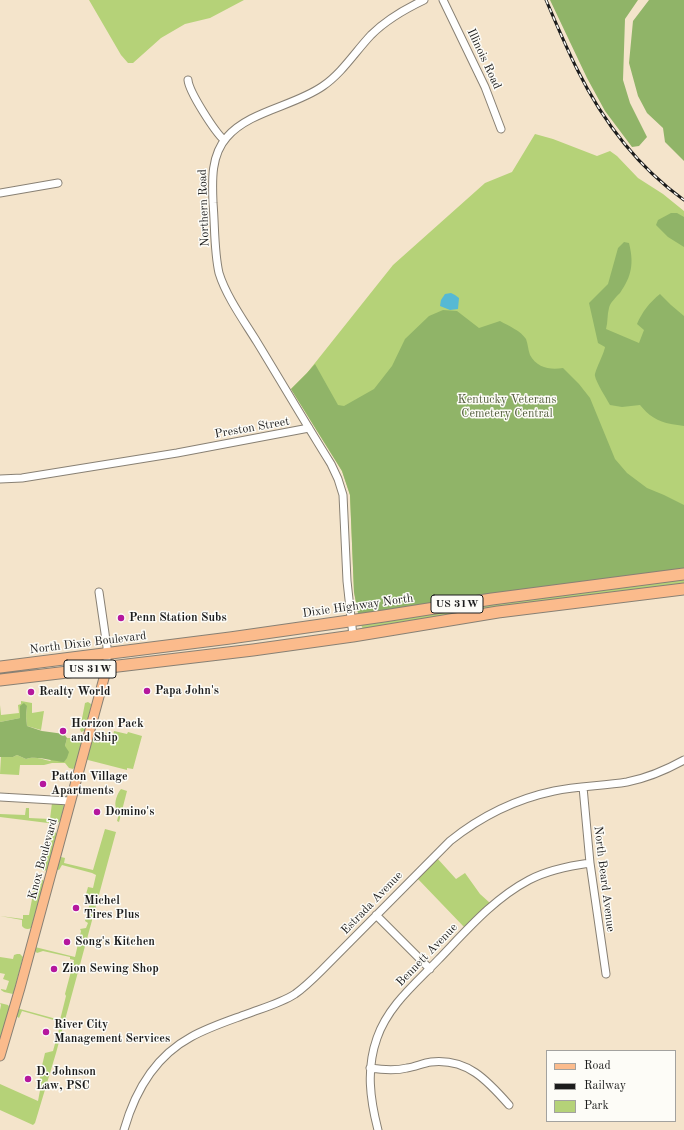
<!DOCTYPE html>
<html>
<head>
<meta charset="utf-8">
<style>
	body { margin:0 }
	#map { position:relative; width:684px; height:1130px; overflow:hidden; background:#f4e4cb; font-family:"Old Standard TT",serif }
	canvas { display:block }
	.legend { position:absolute; left:546px; top:1050px; width:130px; height:72px; box-sizing:border-box; background:#fdfcf7; border:1px solid #a3a29f; margin:0; padding:5px 7px; list-style:none; font-size:12px; color:#1c1c1c }
	.legend li { display:flex; align-items:center; gap:8px; height:20px }
	.legend b { width:20px; border:1px solid #a3a29f }
</style>
</head>
<body>
<div id="map">
<canvas width="684" height="1130"></canvas>
<ul class="legend">
<li><b style="height:5px;background:#fbbb8c"></b>Road</li>
<li><b style="height:5px;background:#1c1c1c"></b>Railway</li>
<li><b style="height:11px;background:#b5d278"></b>Park</li>
</ul>
</div>
<script>
const c = document.querySelector('canvas').getContext('2d');
c.lineJoin = 'round';
function paint(path, color) { c.fillStyle = color; c.fill(path, 'evenodd'); }
function trace(path, color, width, dash) { c.strokeStyle = color; c.lineWidth = width; c.lineCap = dash ? 'butt' : 'round'; c.setLineDash(dash || []); c.stroke(path); }
function write(font, color, halo, rows, align = 'center') {
  c.font = font + ' "Old Standard TT",serif'; c.lineWidth = 3; c.setLineDash([]); c.textBaseline = 'middle'; c.strokeStyle = halo; c.fillStyle = color; for (const [text, x, y, turn = 0] of rows) {
    c.save(); c.translate(x, y); c.rotate((+turn || 0) * Math.PI / 180); c.textAlign = isNaN(turn) ? turn : align; if (halo) c.strokeText(text, 0, 0); c.fillText(text, 0, 0); c.restore();
  }
}
const green = new Path2D(`
	M89 0H244L210 18 185 24 161 38 133 63H128L121 55Z
	M535 134 553 139 597 156 610 151 617 156 638 178 663 194 684 211V569L464 598 358 613 354 592 350 495 342 471 291 389 307 373 393 265 485 183 512 172Z
	M684 578V584L594 595 363 629 361 625V624L409 615Z
	M21 701 32 703V713L44 711 41 730 27 726 26 716 27 706H20V718L0 722V705L1 715 19 713 18 705 21 704Z
	M88 702 91 704V706L85 730 84 731 81 732 80 729 85 703Z
	M96 731 113 735 114 731 127 734 128 732 142 736 133 769 127 768V770L88 760 86 758 94 732Z
	M79 736 83 739 75 767 73 769 69 768 65 763H52L44 765H20L19 775 0 774 1 756 13 757 17 755 26 759C34 756 42 759 50 761L65 746 67 738H73Z
	M121 789 127 791 119 822 117 821 120 809 116 808C114 802 117 794 121 789Z
	M52 803 63 804 64 806 60 821 56 824 0 817V814L25 815 26 808H29V818L50 819Z
	M105 829 116 832 56 1053 35 1123 33 1125 0 1110V1084L38 1101 41 1085 38 1084 41 1074H40L45 1053 53 1051 61 1022 22 1011 19 1018 16 1016 18 1010 20 1009 60 1020 66 996 65 994 74 960 70 959V957L43 951 37 953 34 950 35 947 75 957 81 931 80 929 86 928 88 923 85 921 91 899 85 898 88 887 93 888 96 875 92 873 62 865 59 870 56 869 61 857 65 858 64 863 93 870Z
	M48 830 54 831 57 834 47 870 44 871 41 870Z
	M437 858 456 879 465 873 480 894 490 903 465 928 417 878Z
	M36 878 43 880 44 882 31 928C28 930 24 929 22 926V920L0 916 23 919V915H29Z
	M17 954H20L23 957 14 991 13 994 4 992 1 990V989L6 990 9 981 3 979 5 974 0 973V957L13 959 14 955Z
	M0 1003 8 1005 10 1008 0 1042V1010L1 1005Z`);
const forest = new Path2D(`
	M550 0H638L625 19 623 80 630 103 647 137 639 146 632 147 605 111 587 78Z
	M649 0H684V161L665 142 663 128 647 113 638 96 629 63 633 21Z
	M671 213H677L684 217V247L668 237 656 225 658 220Z
	M624 242 629 243C634 263 632 276 620 293 616 297 610 303 609 308 607 315 608 322 606 329L639 343 644 330 637 324C642 312 650 302 660 294L671 305 684 316V426C680 425 675 425 671 424 658 422 648 415 640 405L622 407 610 405C606 398 596 382 595 376 594 372 604 354 605 347L598 343 589 303 608 284 618 248Z
	M443 310 457 311 479 328 500 321C509 326 521 331 526 339 528 344 528 350 530 355 537 368 550 370 563 368L579 384 590 398 615 459 627 473 647 488 664 495 684 505V569L464 598 363 615 358 613 354 592 350 495 342 471 291 389 307 373 315 364 338 405 344 406 374 389 392 366 405 339 429 316Z
	M24 703 27 706 26 716 27 726 42 731 64 734 67 738 65 746 69 752 67 758 64 762C53 761 35 755 26 759L17 755 13 757H0V722L20 718V706Z`);
const water = new Path2D(`
	M451 293 455 295 459 298 458 309 450 310 440 306 441 300 445 294Z`);
const minor = new Path2D(`
	M443 0 485 87 501 129
	M188 80C189 92 215 132 224 140
	M0 193 58 183
	M0 479 22 478 177 453 309 428
	M99 592 107 647V667
	M353 636 347 581 343 495 338 479 331 464C306 424 282 383 257 342 244 321 226 296 219 273 214 251 215 226 213 203 212 180 211 155 227 137 249 111 295 106 323 86 342 73 355 52 371 35 386 20 405 9 424 0
	M583 787 590 863 606 974
	M0 797 70 801
	M376 915 430 969
	M370 1068C383 1070 395 1071 407 1068 415 1067 423 1063 431 1062 467 1058 487 1080 509 1105
	M124 1130C135 1091 154 1057 191 1037 209 1027 228 1021 247 1014 263 1008 281 1003 295 994 305 987 314 978 322 970L450 841C480 817 516 799 554 791 578 786 603 786 627 782 647 778 666 770 684 760
	M378 1130C370 1099 366 1069 377 1038 388 1006 415 984 438 960 466 931 493 899 529 880 548 870 568 866 590 863`);
const major = new Path2D(`
	M0 1056 20 988 107 667`);
const highway = new Path2D(`
	M0 667 230 638 384 616 492 599 684 574
	M0 680 253 650 353 636 498 612 684 589`);
const rail = new Path2D(`
	M546 0C556 23 566 47 577 69 602 120 638 167 684 200`);
const markers = [
	[121,618,4,"#b5179e"],
	[147,691,4,"#b5179e"],
	[31,692,4,"#b5179e"],
	[63,731,4,"#b5179e"],
	[43,784,4,"#b5179e"],
	[97,812,4,"#b5179e"],
	[76,908,4,"#b5179e"],
	[67,942,4,"#b5179e"],
	[54,969,4,"#b5179e"],
	[46,1032,4,"#b5179e"],
	[28,1079,4,"#b5179e"]
];
const shields = [
	[457,604,52],
	[90,669,52]
];
const shieldNames = [
	["US 31W",457,604],
	["US 31W",90,669]
];
const streetNames = [
	["Illinois Road",484,59,65],
	["Northern Road",204,208,-92],
	["Preston Street",252,428,-10],
	["Dixie Highway North",358,606,-8],
	["North Dixie Boulevard",88,643,-7],
	["Knox Boulevard",43,859,-75],
	["North Beard Avenue",604,879,83],
	["Estrada Avenue",372,903,-46],
	["Bennett Avenue",427,955,-46]
];
const parkNames = [
	["Kentucky Veterans",507,400],
	["Cemetery Central",507,414]
];
const poiNames = [
	["Penn Station Subs",129,618],
	["Papa John's",155,691],
	["Realty World",39,692],
	["Horizon Pack",71,724],
	["and Ship",71,738],
	["Patton Village",51,777],
	["Apartments",51,791],
	["Domino's",105,812],
	["Michel",84,901],
	["Tires Plus",84,915],
	["Song's Kitchen",75,942],
	["Zion Sewing Shop",62,969],
	["River City",54,1025],
	["Management Services",54,1039],
	["D. Johnson",36,1072],
	["Law, PSC",36,1086]
];
paint(green, '#b5d278');
paint(forest, '#90b468');
paint(water, '#56b9d4');
trace(minor, '#888074', 9);
trace(major, '#888074', 11);
trace(highway, '#888074', 13);
trace(minor, '#fff', 7);
trace(major, '#fbbb8c', 9);
trace(highway, '#fbbb8c', 11);
trace(rail, '#1c1c1c', 3);
trace(rail, '#fdfcf7', 1.5, [4.5]);
for (const [x, y, r, color] of markers) { const dot = new Path2D(); dot.arc(x, y, r, 0, 2 * Math.PI); c.fillStyle = color; c.fill(dot); trace(dot, '#fdfcf7', 1.5); }
for (const [x, y, w] of shields) { const box = new Path2D(); box.roundRect(x - w / 2, y - 9, w, 18, 3); c.fillStyle = '#fdfcf7'; c.fill(box); trace(box, '#1c1c1c', 1); }
write('bold 11px', '#1c1c1c', null, shieldNames);
write('12px', '#1c1c1c', '#fdfcf7', streetNames);
write('12px', '#525c3c', '#fdfcf7', parkNames);
write('bold 12px', '#1c1c1c', '#fdfcf7', poiNames, 'left');
</script>
</body>
</html>
